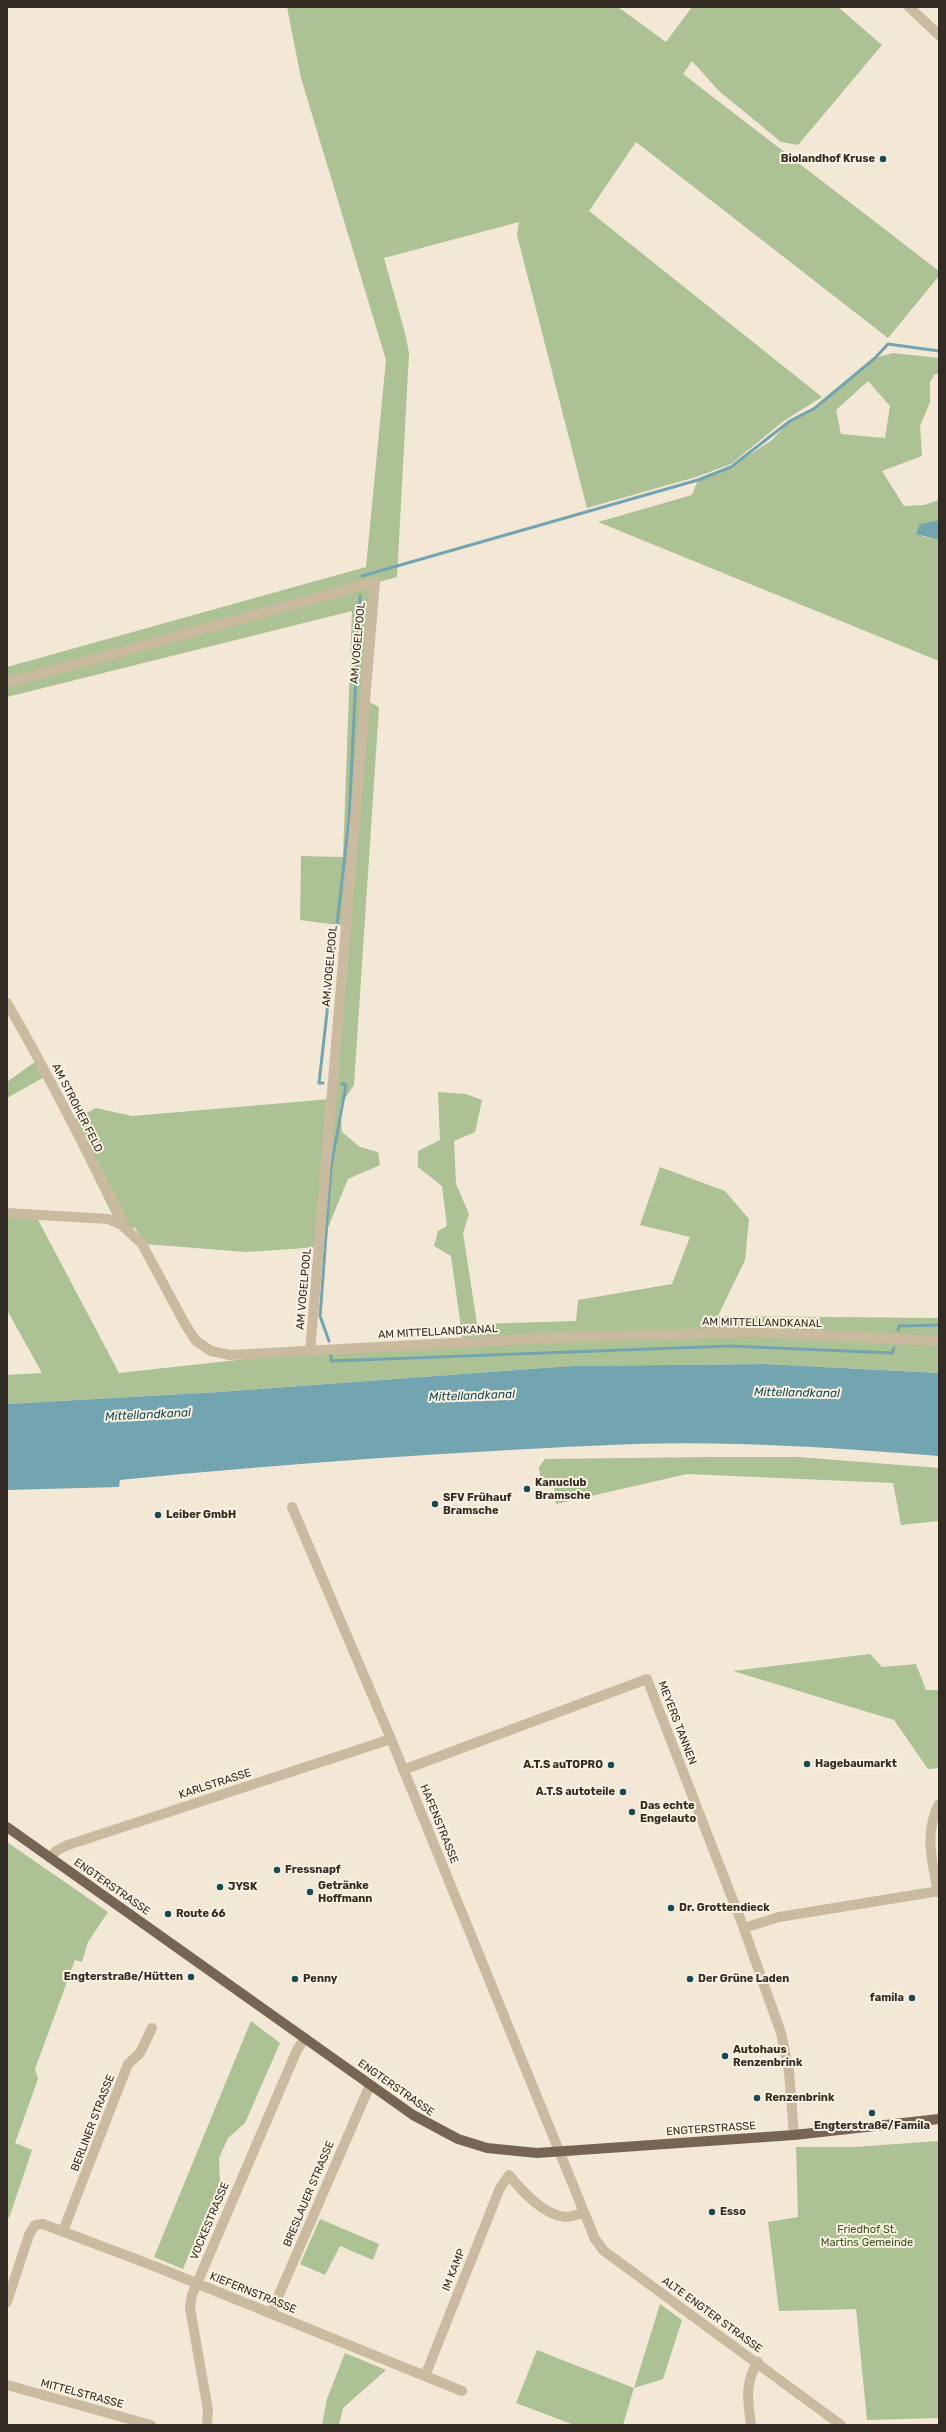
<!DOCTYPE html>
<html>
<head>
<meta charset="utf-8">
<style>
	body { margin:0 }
	#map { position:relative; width:946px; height:2432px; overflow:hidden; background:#f2e8d5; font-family:Rubik,sans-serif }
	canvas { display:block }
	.frame { position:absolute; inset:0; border:8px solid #342b24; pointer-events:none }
</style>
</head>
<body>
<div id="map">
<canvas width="946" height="2432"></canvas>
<div class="frame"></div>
</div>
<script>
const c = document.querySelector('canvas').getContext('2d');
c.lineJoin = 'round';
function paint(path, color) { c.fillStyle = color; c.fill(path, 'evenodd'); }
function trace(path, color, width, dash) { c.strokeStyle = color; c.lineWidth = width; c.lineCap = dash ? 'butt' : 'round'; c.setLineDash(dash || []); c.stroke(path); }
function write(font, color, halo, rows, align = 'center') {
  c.font = font + ' Rubik,sans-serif'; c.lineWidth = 4; c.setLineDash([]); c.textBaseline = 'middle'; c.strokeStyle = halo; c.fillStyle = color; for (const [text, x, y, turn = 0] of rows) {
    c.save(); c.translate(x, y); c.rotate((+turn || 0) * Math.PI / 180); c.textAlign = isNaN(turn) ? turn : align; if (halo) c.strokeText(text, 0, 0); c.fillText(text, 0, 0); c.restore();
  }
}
const green = new Path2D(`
	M287 7H618L666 42 692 7H838L882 45 798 145 781 142 719 91 692 61 683 74 939 271V276L888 338 636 142 589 211 822 397 785 420 731 464 696 477 587 508 517 235 519 222 384 258 405 333 409 353 397 577 375 583 365 700 379 707 354 1085 340 1106 342 1132 360 1147 378 1152 380 1165 348 1179 320 1247 247 1252 144 1244 135 1228 118 1226 67 1123 96 1108 132 1116 331 1099 346 926 300 920 301 856 343 857 352 611 7 697V667L366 567 386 360 301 78Z
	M893 353 939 358V374H935L930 382V402L920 426 922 456 882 471 904 506 924 505 939 500V520L920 524 921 536 939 540V661L598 522 692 495 698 480 731 467 772 440 790 421 815 408 875 358ZM868 381 890 406 885 438 841 434 836 410Z
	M39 1059 48 1075 7 1098V1082Z
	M438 1092 466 1094 482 1100 475 1132 454 1141 456 1184 469 1214 463 1233 477 1324 576 1321 578 1300 672 1284 690 1237 640 1225 660 1167 725 1191 749 1219 745 1260 718 1316 939 1318V1373L765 1364 571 1366 219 1392 7 1404V1375L42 1373 7 1310V1216L37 1218 119 1373 310 1352 463 1342 451 1256 434 1246 438 1231 447 1226 442 1186 418 1167V1151L440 1140Z
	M710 1457H798L939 1468V1524L938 1521 901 1525 893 1483 687 1474 556 1504 554 1486 541 1483 539 1467 545 1459Z
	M870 1654 882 1667 916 1664 926 1690H939V1768L928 1769 894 1720 733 1671Z
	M7 1842 108 1912 88 1942 82 1962 75 1960 35 2069 38 2079 15 2143 32 2150 9 2218 7 2217Z
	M251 2021 280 2043 245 2123 228 2138 219 2158 220 2183 183 2269 154 2257Z
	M939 2141V2418L867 2420 856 2309 779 2311 768 2222 798 2217 796 2147H853Z
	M320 2219 379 2244 373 2260 340 2246 325 2275 300 2264Z
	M660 2304 682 2320 663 2379 634 2388 623 2425H574L516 2403 537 2350 634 2388Z
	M345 2353 386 2370 343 2408 339 2425H322L327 2399Z`);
const water = new Path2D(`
	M939 520V540L916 534 920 524Z
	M765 1364 939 1373V1456C838 1448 736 1441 634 1444 463 1451 291 1463 120 1480L119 1487 7 1490V1404L219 1392 571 1366Z`);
const stream = new Path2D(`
	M362 576 698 480 731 467 790 421 815 408 875 358 888 344 939 351
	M323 1083H319L349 819 360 596
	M898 1330 899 1326 939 1325
	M329 1341 320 1316 321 1304 331 1167 346 1085 342 1084
	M331 1355V1361L730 1346 892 1353 894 1348`);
const minor = new Path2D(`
	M909 7 939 35
	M7 683 375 582 310 1352
	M7 1003C48 1073 84 1147 122 1219V1225
	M7 1213 108 1219 122 1225 142 1244 185 1324 196 1341 211 1351 230 1355 545 1338 751 1332 939 1341
	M292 1507 391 1739 595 2239 604 2251 841 2425
	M403 1770 647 1679 743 1926 781 2033 789 2071 794 2135
	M50 1858 56 1851 65 1846 391 1739
	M938 1892C932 1861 924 1833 939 1804
	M744 1928 779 1917 939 1891
	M63 2231 128 2064 140 2053 152 2028
	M7 2302 29 2235 35 2225 43 2224 159 2268 462 2391
	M271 2313 370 2085
	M425 2376 500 2188 509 2175C522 2191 543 2215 565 2217 571 2217 578 2214 583 2213
	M7 2385 151 2425
	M207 2425 208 2410 190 2308 192 2295 297 2050 305 2038
	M751 2425C748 2401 744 2383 758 2362`);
const major = new Path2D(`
	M7 1827 413 2115 458 2139 487 2148 537 2153 794 2135 939 2119`);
const markers = [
	[883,159,4,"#184a57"],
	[527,1489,4,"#184a57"],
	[435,1504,4,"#184a57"],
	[158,1515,4,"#184a57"],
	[807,1764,4,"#184a57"],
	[611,1765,4,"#184a57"],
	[623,1792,4,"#184a57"],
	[632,1812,4,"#184a57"],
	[277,1870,4,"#184a57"],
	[220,1887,4,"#184a57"],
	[310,1892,4,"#184a57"],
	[671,1908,4,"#184a57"],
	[168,1914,4,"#184a57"],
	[191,1977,4,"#184a57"],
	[295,1979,4,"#184a57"],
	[690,1979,4,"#184a57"],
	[912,1998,4,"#184a57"],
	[725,2056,4,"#184a57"],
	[757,2098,4,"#184a57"],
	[872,2113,4,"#184a57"],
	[712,2212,4,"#184a57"]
];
const poiNames = [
	["Biolandhof Kruse",875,159,"right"],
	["Kanuclub",535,1483],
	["Bramsche",535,1496],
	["SFV Frühauf",443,1498],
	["Bramsche",443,1511],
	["Leiber GmbH",166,1515],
	["Hagebaumarkt",815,1764],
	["A.T.S auTOPRO",603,1765,"right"],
	["A.T.S autoteile",615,1792,"right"],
	["Das echte",640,1806],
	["Engelauto",640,1819],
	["Fressnapf",285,1870],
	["Getränke",318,1886],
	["Hoffmann",318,1899],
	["JYSK",228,1887],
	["Dr. Grottendieck",679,1908],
	["Route 66",176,1914],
	["Engterstraße/Hütten",183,1977,"right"],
	["Penny",303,1979],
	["Der Grüne Laden",698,1979],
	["famila",904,1998,"right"],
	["Autohaus",733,2050],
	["Renzenbrink",733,2063],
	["Renzenbrink",765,2098],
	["Engterstraße/Famila",872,2126,"center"],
	["Esso",720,2212]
];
const streetNames = [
	["AM VOGELPOOL",358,643,-85],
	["AM VOGELPOOL",330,966,-85],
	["AM STROHER FELD",77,1108,63],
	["AM VOGELPOOL",304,1289,-85],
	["AM MITTELLANDKANAL",762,1323,1],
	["AM MITTELLANDKANAL",438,1332,-3],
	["MEYERS TANNEN",677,1723,69],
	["KARLSTRASSE",215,1784,-18],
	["HAFENSTRASSE",439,1824,68],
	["ENGTERSTRASSE",112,1887,35],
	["ENGTERSTRASSE",396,2088,35],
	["BERLINER STRASSE",93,2123,-69],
	["ENGTERSTRASSE",711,2129,-4],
	["BRESLAUER STRASSE",309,2194,-67],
	["VOCKESTRASSE",210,2221,-67],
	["IM KAMP",454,2270,-68],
	["KIEFERNSTRASSE",253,2293,22],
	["ALTE ENGTER STRASSE",712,2315,36],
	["MITTELSTRASSE",82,2394,15]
];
const parkNames = [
	["Friedhof St.",867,2230],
	["Martins Gemeinde",867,2243]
];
const waterNames = [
	["Mittellandkanal",797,1393,1],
	["Mittellandkanal",472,1396,-2],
	["Mittellandkanal",148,1415,-3]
];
paint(green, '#acc194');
paint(water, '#72a5b0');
trace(stream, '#72a5b0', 3);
trace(minor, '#cabaa0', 10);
trace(major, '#776554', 10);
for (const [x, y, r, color] of markers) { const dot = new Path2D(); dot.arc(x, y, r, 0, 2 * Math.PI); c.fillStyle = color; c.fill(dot); trace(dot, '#faf2e1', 1.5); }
write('bold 11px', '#342b24', '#faf2e1', poiNames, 'left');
write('11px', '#342b24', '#faf2e1', streetNames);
write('11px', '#3c5326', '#faf2e1', parkNames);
write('italic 12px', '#184a57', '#faf2e1', waterNames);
</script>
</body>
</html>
